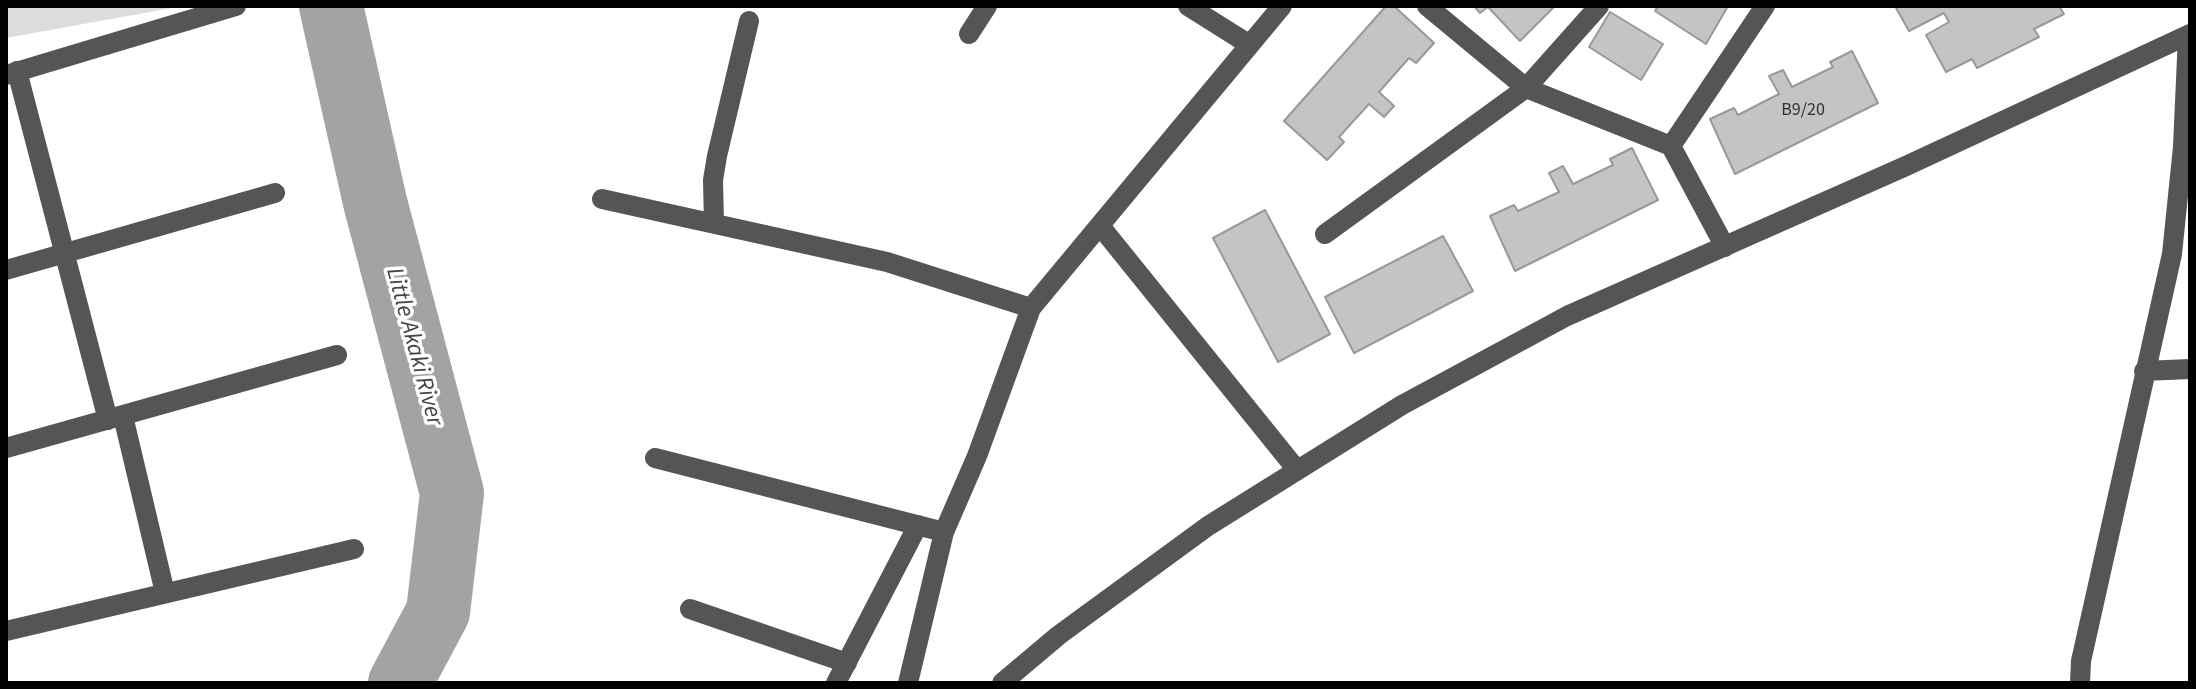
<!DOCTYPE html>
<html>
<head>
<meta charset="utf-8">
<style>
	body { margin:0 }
	#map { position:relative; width:2196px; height:689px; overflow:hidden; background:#fff; font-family:"Source Sans 3",sans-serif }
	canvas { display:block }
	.frame { position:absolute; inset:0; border:8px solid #000; pointer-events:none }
</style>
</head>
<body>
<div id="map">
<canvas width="2196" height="689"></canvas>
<div class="frame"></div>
</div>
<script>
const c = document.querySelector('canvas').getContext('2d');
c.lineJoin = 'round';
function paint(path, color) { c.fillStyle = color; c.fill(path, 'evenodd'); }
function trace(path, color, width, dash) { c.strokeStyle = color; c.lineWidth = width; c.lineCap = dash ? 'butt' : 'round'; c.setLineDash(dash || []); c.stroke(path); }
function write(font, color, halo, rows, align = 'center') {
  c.font = font + ' "Source Sans 3",sans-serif'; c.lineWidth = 7; c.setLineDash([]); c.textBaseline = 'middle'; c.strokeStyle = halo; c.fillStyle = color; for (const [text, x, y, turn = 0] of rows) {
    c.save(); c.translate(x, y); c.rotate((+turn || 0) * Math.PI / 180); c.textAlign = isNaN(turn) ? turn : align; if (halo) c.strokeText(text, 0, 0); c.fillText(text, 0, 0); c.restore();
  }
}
const green = new Path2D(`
	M6 6H183L6 38Z`);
const river = new Path2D(`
	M331 6 375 202 452 493 438 612 400 683`);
const building = new Path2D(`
	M1386 6H1394L1434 43 1416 63 1409 58 1379 92 1394 106 1384 117 1369 104 1339 137 1344 142 1327 160 1284 121Z
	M1474 6H1555L1520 41 1488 7 1480 13Z
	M1658 6H1728L1706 44 1655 11Z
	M1895 6H2059L2064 14 2034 29 2039 37 1977 68 1972 59 1946 72 1926 35 1949 22 1944 13 1909 31Z
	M1610 12 1663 44 1641 80 1589 47Z
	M1852 51 1878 103 1735 174 1710 119 1734 108 1738 115 1779 94 1769 76 1783 70 1792 87 1833 67 1830 62Z
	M1632 148 1658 200 1515 271 1490 216 1514 205 1518 211 1559 192 1549 173 1563 166 1573 184 1613 165 1610 159Z
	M1265 210 1330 334 1278 362 1213 238Z
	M1443 236 1473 291 1354 353 1325 297Z`);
const minor = new Path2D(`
	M1188 6 1250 45
	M1427 6 1526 88 1671 146
	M969 34 987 6
	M17 71 108 420
	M6 75 236 6
	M602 199 887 262 1031 308
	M714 223 713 180 717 156 749 21
	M1101 227 1297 470
	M1325 234 1526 88 1599 6
	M1725 247 1671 146 1765 6
	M6 270 275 193
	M2144 371 2190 369
	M123 416 165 593
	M6 448 337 355
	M655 458 944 532
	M690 609 847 663
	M6 631 354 549
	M836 683 918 525
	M908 683 944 532 977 456 1031 308 1282 6
	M1002 683 1059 635 1208 526 1402 405 1567 316 1906 166 2190 34
	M2080 683 2081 661 2172 254 2183 147 2188 35`);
const numberNames = [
	["B9/20",1803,111]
];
const waterNames = [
	["Little Akaki River",413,347,75]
];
paint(green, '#dcdcdc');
trace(river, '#a3a3a3', 64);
paint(building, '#c4c4c4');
trace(building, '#999', 2);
trace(minor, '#555', 20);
write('18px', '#313131', null, numberNames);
write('italic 24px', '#444', '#fff', waterNames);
</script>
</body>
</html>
